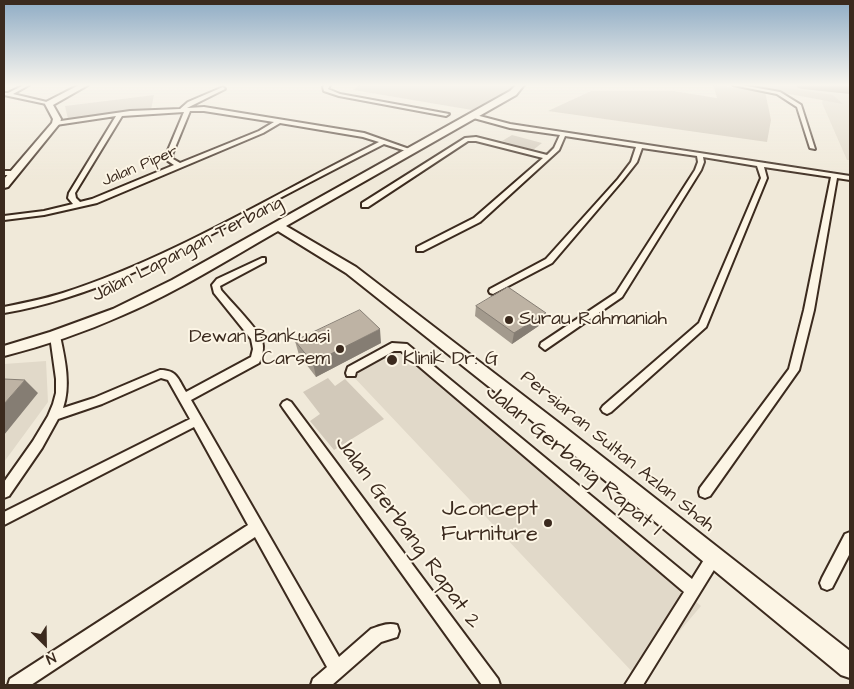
<!DOCTYPE html>
<html>
<head>
<meta charset="utf-8">
<style>
	body { margin:0 }
	#map { position:relative; width:854px; height:689px; overflow:hidden; background:#f0e9d9; font-family:"Architects Daughter",sans-serif }
	canvas { display:block }
	.frame { position:absolute; inset:0; border:5px solid #3b2a1e; pointer-events:none }
	.north { position:absolute; left:20px; top:619px; width:50px; height:50px; -webkit-text-stroke:4px #fcf5e5; paint-order:stroke; rotate:157deg; font-size:14px; font-weight:700; line-height:20px; text-align:center; color:#3b2a1e }
	.north::after { content:''; display:block; margin:auto; width:18px; height:22px; background:#3b2a1e; clip-path:polygon(50% 0,100% 100%,50% 72%,0 100%) }
</style>
</head>
<body>
<div id="map">
<canvas width="854" height="689"></canvas>
<div class="frame"></div>
<div class="north">N</div>
</div>
<script>
const c = document.querySelector('canvas').getContext('2d');
c.lineJoin = 'round';
function paint(path, color) { c.fillStyle = color; c.fill(path, 'evenodd'); }
function trace(path, color, width, dash) { c.strokeStyle = color; c.lineWidth = width; c.lineCap = dash ? 'butt' : 'round'; c.setLineDash(dash || []); c.stroke(path); }
function write(font, color, halo, rows, align = 'center') {
  c.font = font + ' "Architects Daughter",sans-serif'; c.lineWidth = 4; c.setLineDash([]); c.textBaseline = 'middle'; c.strokeStyle = halo; c.fillStyle = color; for (const [text, x, y, turn = 0] of rows) {
    c.save(); c.translate(x, y); c.rotate((+turn || 0) * Math.PI / 180); c.textAlign = isNaN(turn) ? turn : align; if (halo) c.strokeText(text, 0, 0); c.fillText(text, 0, 0); c.restore();
  }
}
const built = new Path2D(`
	M754 85H850V160H847L822 103 823 99Z
	M401 344 701 606 639 679 350 373Z
	M46 361 48 402 4 462V364Z`);
const green = new Path2D(`
	M360 85H511L509 90 472 110 353 90Z
	M713 85 765 91 771 120 767 142 548 111 591 91H674L717 98Z
	M740 85H767L833 95 843 104Z
	M154 95 151 110 68 119 65 106Z
	M512 135 542 143 533 150 502 141Z
	M328 378 335 386 345 379 384 419 334 450 310 421 320 414 303 392Z`);
const taxiway = new Path2D(`
	M796 85H850V94L803 89 798 88Z`);
const street = new Path2D(`
	M24 85H29L13 94 51 103V105L4 95V93H8Z
	M325 85H330L328 89 340 94 449 114 446 116 339 96 324 91 323 87Z
	M733 85H741L780 92 801 105 815 149 810 148 797 107 777 94Z
	M223 87 225 89 187 108 204 107 364 133 412 150 409 152 384 144C339 167 294 190 250 214 172 256 92 298 4 313V307C24 303 44 299 63 293 172 258 276 193 379 142L363 137 280 123 263 133 97 203 44 215 4 220V216L44 211 73 204 68 198 69 193 116 116 56 125 53 123 54 122 130 111 180 109 188 102ZM190 111H204L274 122 259 131 180 163 173 159 172 155ZM184 112 166 155 168 161 174 165 92 199 80 202 76 198 75 193 122 116Z
	M472 114 510 124 850 176V180L837 178 814 310 799 370 710 496 705 498 700 496 699 492 700 488 789 369 804 310 831 177 764 167 767 178 706 327 611 412 607 414 603 412 601 409 603 406 699 323 761 178 757 166 703 157 704 162 701 170 622 297 545 350 540 346 541 343 616 293 695 170 698 162 697 156 642 148 637 162 622 181 552 263 493 294 490 293 489 291 490 289 546 259 618 179 631 162 636 147 565 136 559 150 480 222 423 251H417V247L474 218 543 158 476 141H468L368 207H362V203L465 138 476 137 547 155 554 148 560 135 510 128 470 117V115Z
	M4 171H14L17 173 14 175H4Z
	M262 258H265V262L220 286 221 290C230 301 258 329 262 340 264 348 263 355 259 363L191 400 339 657 371 629C380 626 388 622 397 625L399 631 397 637 381 642 332 685H311L313 679 327 667 255 537 31 685H8L10 679 248 525 194 427 4 525V512L190 419 168 380 161 378 102 404 58 419 42 448 9 496 4 498V482L33 441 48 416 53 404 56 393V379L50 336 52 334H58L60 336C65 359 71 386 63 408L94 398 160 370C177 370 178 379 186 392L251 357 253 349 251 339 214 293 212 285 217 279Z
	M392 343 407 344 692 579 710 550 715 548 720 550 722 555 720 560 643 685H625L684 592 401 351H394L356 372 355 376H347L346 373 348 367Z
	M287 400 291 402 498 679 500 685H482L283 408 281 405 283 402Z
	M850 532V553L832 588 827 590 822 588 820 583 822 578 845 534Z`);
const secondary = new Path2D(`
	M79 85H88L53 105 61 119 60 123 8 187 4 188V179L52 123 53 119 45 104 46 102Z
	M516 85H524L516 95 286 226 356 267 563 426 850 651V678L841 675 551 436 346 273 278 231C227 260 177 292 123 315 85 332 44 346 4 356V346L50 332 113 309 172 280 510 91Z`);
const wall = new Path2D(`
	M476 306 543 323 512 344 475 316Z
	M295 341 381 343 316 377 299 355Z`);
const shadedWall = new Path2D(`
	M546 313 543 323 512 344 514 333Z
	M380 329 381 343 316 377 313 363Z
	M25 380 38 393 4 435V404Z`);
const building = new Path2D(`
	M508 287 546 313 514 333 476 306Z
	M360 310 380 329 313 363 295 341Z
	M4 379 25 380 4 404Z`);
const markers = [
	[509,320,5,"#3b2a1e"],
	[340,349,5,"#3b2a1e"],
	[392,360,6,"#3b2a1e"],
	[548,523,5,"#3b2a1e"]
];
const farStreetnames = [
	["Jalan Piper",140,167,-23]
];
const streetNames = [
	["Jalan Lapangan Terbang",188,250,-27],
	["Persiaran Sultan Azlan Shah",617,452,39]
];
const poiNames = [
	["Surau Rahmaniah",519,320],
	["Dewan Bankuasi",330,338,"right"],
	["Carsem",330,360,"right"],
	["Klinik Dr. G",403,360]
];
const nearStreetnames = [
	["Jalan Gerbang Rapat 1",573,461,40],
	["Jalan Gerbang Rapat 2",407,533,54]
];
const nearPoinames = [
	["Jconcept",538,510],
	["Furniture",538,535]
];
paint(built, '#e1d9c9');
paint(green, '#d2c9ba');
paint(taxiway, '#968a7c');
trace(street, '#3b2a1e', 4);
trace(secondary, '#3b2a1e', 4);
paint(street, '#fcf5e5');
paint(secondary, '#fcf5e5');
paint(wall, '#a39a8d');
paint(shadedWall, '#857d73');
paint(building, '#beb3a4');
trace(building, '#857d73', 1);
const sky = c.createLinearGradient(0, 0, 0, 181);
sky.addColorStop(0, '#8facc5');
sky.addColorStop(0.47, '#f8f5ee');
sky.addColorStop(1, '#f8f5ee00');
c.fillStyle = sky;
c.fillRect(0, 0, 854, 181);
for (const [x, y, r, color] of markers) { const dot = new Path2D(); dot.arc(x, y, r, 0, 2 * Math.PI); c.fillStyle = color; c.fill(dot); trace(dot, '#fcf5e5', 2); }
write('16px', '#3b2a1e', '#fcf5e5', farStreetnames);
write('19px', '#3b2a1e', '#fcf5e5', streetNames);
write('19px', '#3b2a1e', '#fcf5e5', poiNames, 'left');
write('22px', '#3b2a1e', '#fcf5e5', nearStreetnames);
write('22px', '#3b2a1e', '#fcf5e5', nearPoinames, 'right');
</script>
</body>
</html>
